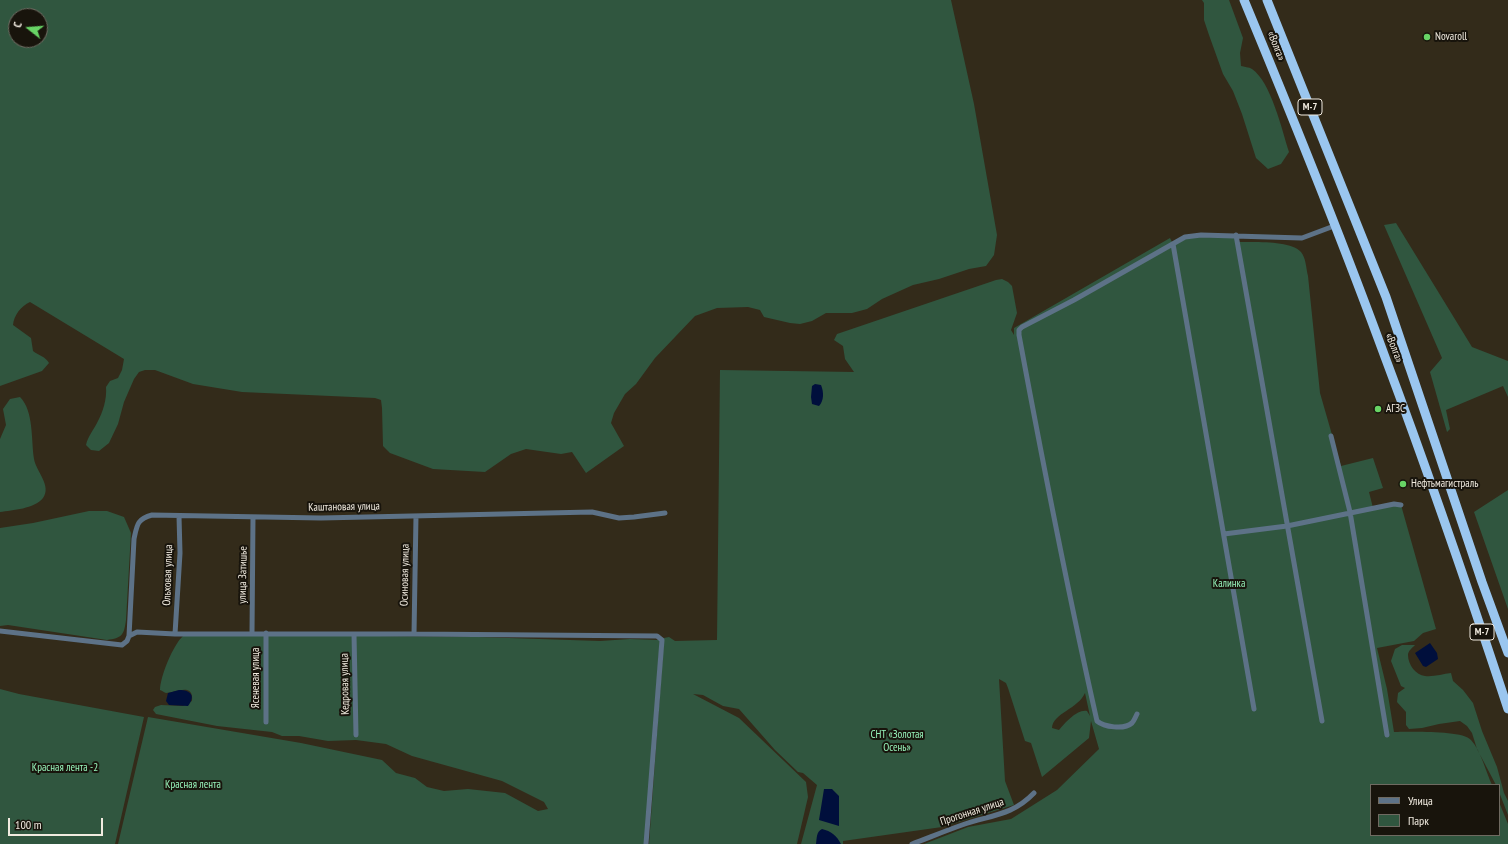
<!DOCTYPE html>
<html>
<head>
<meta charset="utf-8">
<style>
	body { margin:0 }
	#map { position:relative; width:1508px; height:844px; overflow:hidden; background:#332b1a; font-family:"PT Sans Narrow",sans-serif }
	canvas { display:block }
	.legend { position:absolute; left:1370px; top:784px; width:130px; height:52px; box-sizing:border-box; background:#18140c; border:1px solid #6f6a61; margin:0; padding:5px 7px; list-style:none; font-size:12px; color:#f1ebe0 }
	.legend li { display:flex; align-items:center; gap:8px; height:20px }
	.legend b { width:20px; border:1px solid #6f6a61 }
	.north { position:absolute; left:8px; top:8px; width:40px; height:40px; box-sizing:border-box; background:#18140c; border:1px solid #6f6a61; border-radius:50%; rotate:287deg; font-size:11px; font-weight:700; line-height:16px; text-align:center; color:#f1ebe0 }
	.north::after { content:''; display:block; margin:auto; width:14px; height:18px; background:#68d465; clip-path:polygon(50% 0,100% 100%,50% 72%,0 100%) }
	.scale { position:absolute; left:8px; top:818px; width:95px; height:18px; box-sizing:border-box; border:2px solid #f1ebe0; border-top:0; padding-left:5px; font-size:12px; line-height:14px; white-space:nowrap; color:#f1ebe0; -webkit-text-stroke:3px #18140c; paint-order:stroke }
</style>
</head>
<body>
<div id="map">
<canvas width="1508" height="844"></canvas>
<ul class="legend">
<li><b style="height:5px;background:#5d7287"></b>Улица</li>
<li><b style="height:11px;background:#30563f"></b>Парк</li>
</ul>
<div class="north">С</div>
<div class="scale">100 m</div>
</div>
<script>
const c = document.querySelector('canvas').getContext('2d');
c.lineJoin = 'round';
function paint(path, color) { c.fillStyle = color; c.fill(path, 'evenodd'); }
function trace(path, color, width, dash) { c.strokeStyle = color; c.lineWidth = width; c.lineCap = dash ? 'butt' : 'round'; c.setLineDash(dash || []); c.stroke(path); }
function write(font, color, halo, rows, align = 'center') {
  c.font = font + ' "PT Sans Narrow",sans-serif'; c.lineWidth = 4; c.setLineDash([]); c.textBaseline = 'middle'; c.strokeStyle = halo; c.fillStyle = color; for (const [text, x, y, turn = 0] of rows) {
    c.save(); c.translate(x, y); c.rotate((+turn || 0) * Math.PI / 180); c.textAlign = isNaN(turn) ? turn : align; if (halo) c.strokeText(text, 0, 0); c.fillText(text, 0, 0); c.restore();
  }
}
const green = new Path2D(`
	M0 0H951L974 104 997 235 994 255 986 266 969 269 939 279 913 285 882 299 867 309 852 313H826L812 321 800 324 790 323 764 317 760 310 748 307 717 308 695 316 655 358 636 384 625 394 614 413 611 423 624 446 586 473 572 452 561 454 526 449 511 454 485 472 433 469 390 453 383 446 382 408 381 400 375 398 242 392 193 384 155 370H145L139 372 134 379 124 402 118 424 109 443 99 451 91 450 86 445C88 436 93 431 97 423 103 412 107 399 106 387L110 381 118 378 122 370 124 359 30 302C21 306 14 315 13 325L31 338 33 351C38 355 46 357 49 363L42 371 0 386ZM16 16H40V40H16Z
	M1202 0H1229L1243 38 1240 53 1241 66C1244 67 1249 67 1252 69 1271 82 1282 130 1289 152L1281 164 1268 169 1256 158 1242 114 1233 91 1223 74 1209 35 1204 20V3Z
	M1396 223 1472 347 1508 361V397L1503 386 1446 410 1450 429 1447 432 1430 372 1442 358 1384 225Z
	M1236 235 1237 242C1252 242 1291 240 1301 252 1306 258 1306 268 1308 276L1320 393 1341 466 1373 458 1383 488 1369 492 1373 508 1401 505 1436 629 1423 633 1414 641 1377 648 1387 689 1394 732C1409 732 1462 730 1471 740 1481 751 1486 772 1492 785H1371V835H1499V802L1508 824V844H924L968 827 1011 819 1057 790 1099 749 1091 721 1089 738 1042 777 1031 743 1025 741 1008 688 1006 683 999 679 1005 781 1014 805 942 827 843 841V844H801L817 785 803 773 798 772 775 750 739 709 723 706 703 695 693 694 739 718 806 782 808 797 797 844H649L664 638 669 637 675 641 717 640 720 370 854 372 845 359 843 346 834 340 837 334 996 280 1002 279 1008 282 1012 286 1017 313 1011 330 1014 335V328L1170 238 1173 244 1185 237ZM1085 693 1090 716 1087 711C1077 709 1065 723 1059 730L1052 728C1053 713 1078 709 1085 693Z
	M20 397C34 411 31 440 34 459 36 471 52 486 43 498 34 509 13 510 0 512V439L6 425 3 409 10 399Z
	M1508 490V609L1474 512Z
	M89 511H107L124 517 131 533 126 620C124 635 122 638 107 640L8 625 0 626V528L33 523Z
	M274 635 478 637 600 641 630 639 660 640 645 844H118L148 717 301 743 382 760 396 773 415 778 427 787 444 791 468 789 505 793 538 811 548 809 544 802 502 781 412 756 386 744 356 740 328 741 299 736H282L272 732 217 726 156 714 153 710 155 707 161 705 183 706 192 701C194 682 175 693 166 693 163 692 163 691 160 690 160 677 173 645 183 636Z
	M1402 645H1415C1412 648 1408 651 1408 655 1408 665 1416 675 1425 676 1433 677 1443 674 1451 673L1453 681 1463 690 1473 703 1482 731 1497 767 1504 793 1508 801V815L1499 792V785H1496L1477 749 1472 733 1467 726 1460 721 1439 724 1422 728 1409 729 1406 725V712L1397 702 1398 693 1405 688 1401 686 1391 661 1395 649Z
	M0 689 19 694 144 717 115 844H0Z`);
const water = new Path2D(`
	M815 384 821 385C824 392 824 401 819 406L812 404 811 397 812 386Z
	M1430 643 1437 653 1438 659 1426 667 1423 666 1415 653Z
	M179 690C191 690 196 696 188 706L169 705 166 701 168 693Z
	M824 789H832L839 796V826L819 820Z
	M822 829C831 831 837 836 841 844H816C817 838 816 832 822 829Z`);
const minor = new Path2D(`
	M1236 235 1322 721
	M1173 244 1254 709
	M1331 436 1350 512 1387 735
	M1224 534 1287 526 1394 504 1401 505
	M0 631 122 645 127 641 129 636 137 632 175 634H414L657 636 662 640 646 844
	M252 633 253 517
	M175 634 180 553 179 516
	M354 634 356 735
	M414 634 416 516
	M129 636 134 539C137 525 137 519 152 515L321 518 592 512 619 518 634 517 665 513
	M1137 714C1135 718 1134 721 1132 723 1124 730 1104 727 1097 721 1068 593 1043 464 1019 335V330L1022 327 1074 300 1185 237 1201 235 1302 238 1334 226
	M266 722V633
	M912 844C928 838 945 831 962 825 990 815 1012 816 1034 793`);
const trunk = new Path2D(`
	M1244 0C1293 118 1341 237 1385 357 1429 474 1469 591 1508 709
	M1267 0 1386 297 1482 582 1508 653`);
const markers = [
	[1427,37,4,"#68d465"],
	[1378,409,4,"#68d465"],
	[1403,484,4,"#68d465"]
];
const shields = [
	[1310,107,24],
	[1482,632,24]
];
const shieldNames = [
	["М-7",1310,107],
	["М-7",1482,632]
];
const poiNames = [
	["Novaroll",1435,37],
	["АГЗС",1386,409],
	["Нефтьмагистраль",1411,484]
];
const streetNames = [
	["«Волга»",1276,46,68],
	["«Волга»",1394,348,69],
	["Каштановая улица",344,507,-1],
	["Ольховая улица",168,575,-88],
	["улица Затишье",243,575,-89],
	["Осиновая улица",405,575,-89],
	["Ясеневая улица",256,678,-90],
	["Кедровая улица",345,684,-91],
	["Прогонная улица",972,812,-18]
];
const parkNames = [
	["Калинка",1229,584],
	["СНТ «Золотая",897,735],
	["Осень»",897,748],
	["Красная лента -2",65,768],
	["Красная лента",193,785]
];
paint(green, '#30563f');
paint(water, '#000f3c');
trace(minor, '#5d7287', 5);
trace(trunk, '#9ac6ef', 9);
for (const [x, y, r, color] of markers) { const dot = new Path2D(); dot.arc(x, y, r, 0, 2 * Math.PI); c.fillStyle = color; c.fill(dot); trace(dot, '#18140c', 1.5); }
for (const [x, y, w] of shields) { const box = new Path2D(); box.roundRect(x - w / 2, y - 8, w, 16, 3); c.fillStyle = '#18140c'; c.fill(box); trace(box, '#f1ebe0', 1); }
write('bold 10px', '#f1ebe0', null, shieldNames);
write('11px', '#f1ebe0', '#18140c', poiNames, 'left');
write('11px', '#f1ebe0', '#18140c', streetNames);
write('11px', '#96f3ba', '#18140c', parkNames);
</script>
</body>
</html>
